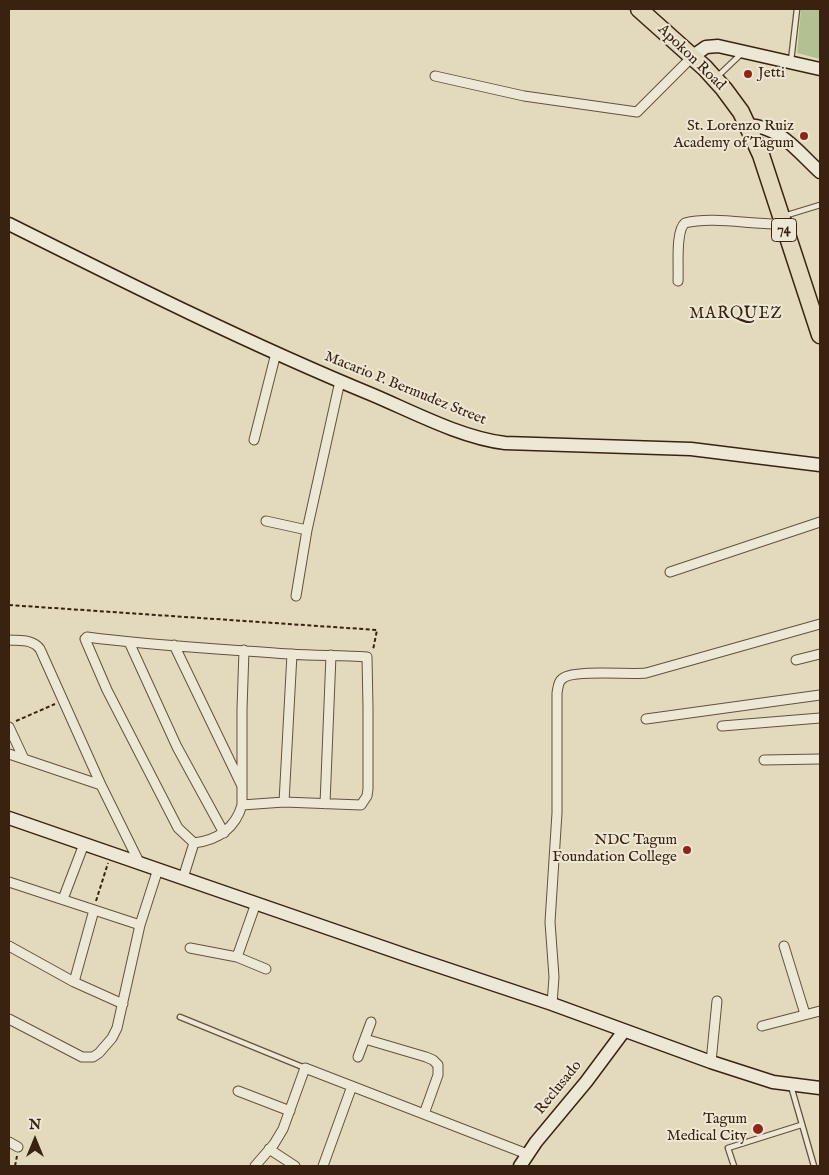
<!DOCTYPE html>
<html>
<head>
<meta charset="utf-8">
<style>
	body { margin:0 }
	#map { position:relative; width:829px; height:1175px; overflow:hidden; background:#e3dabe; font-family:"IM FELL English",serif }
	canvas { display:block }
	.frame { position:absolute; inset:0; border:10px solid #392310; pointer-events:none }
	.north { position:absolute; left:10px; top:1115px; width:50px; height:50px; -webkit-text-stroke:4px #ede7d5; paint-order:stroke; rotate:0deg; font-size:14px; font-weight:700; line-height:20px; text-align:center; color:#392310 }
	.north::after { content:''; display:block; margin:auto; width:18px; height:22px; background:#392310; clip-path:polygon(50% 0,100% 100%,50% 72%,0 100%) }
</style>
</head>
<body>
<div id="map">
<canvas width="829" height="1175"></canvas>
<div class="frame"></div>
<div class="north">N</div>
</div>
<script>
const c = document.querySelector('canvas').getContext('2d');
c.lineJoin = 'round';
function paint(path, color) { c.fillStyle = color; c.fill(path, 'evenodd'); }
function trace(path, color, width, dash) { c.strokeStyle = color; c.lineWidth = width; c.lineCap = dash ? 'butt' : 'round'; c.setLineDash(dash || []); c.stroke(path); }
function write(font, color, halo, rows, align = 'center') {
  c.font = font + ' "IM FELL English",serif'; c.lineWidth = 4; c.setLineDash([]); c.textBaseline = 'middle'; c.strokeStyle = halo; c.fillStyle = color; for (const [text, x, y, turn = 0] of rows) {
    c.save(); c.translate(x, y); c.rotate((+turn || 0) * Math.PI / 180); c.textAlign = isNaN(turn) ? turn : align; if (halo) c.strokeText(text, 0, 0); c.fillText(text, 0, 0); c.restore();
  }
}
const green = new Path2D(`
	M801 9H820V59L797 53Z`);
const path = new Path2D(`
	M9 605 377 630 373 650
	M16 721 55 704
	M96 901 108 863
	M15 1166 17 1156`);
const lane = new Path2D(`
	M791 61 797 9
	M718 76 741 54
	M784 216 820 205
	M180 1017 305 1068
	M791 1086 814 1166
	M734 1166 728 1148 801 1125`);
const street = new Path2D(`
	M435 76 524 96 637 112 693 56
	M678 281C679 268 675 231 685 223 712 216 753 225 782 224
	M254 440 276 353
	M266 521 307 530
	M670 572 820 522
	M296 596 307 530 340 381
	M9 640C20 641 33 639 40 649L101 785 139 862
	M129 642 177 747 224 833
	M174 645 242 786
	M796 660 820 654
	M646 719 820 695
	M722 726 820 718
	M9 727 24 759
	M9 754 101 785
	M764 760 820 759
	M284 802 292 654
	M325 804 331 655
	M242 805 284 802 361 805 367 796 368 789V708L367 657C341 655 316 656 290 654 223 649 154 646 87 637L85 639 107 690 178 828 194 843C218 840 235 829 242 805V709L244 650
	M183 878 194 843
	M9 882 140 925
	M63 899 84 844
	M9 946 74 982 123 1004
	M784 946 805 1014
	M190 948 237 957 266 969
	M237 957 256 903
	M74 982 94 910
	M552 1004 554 977 550 922 557 813V693C558 688 558 682 562 679 571 669 630 675 646 673L820 624
	M9 1019 82 1057H93L99 1053 112 1038 117 1028 140 925 158 869
	M762 1026 820 1011
	M365 1039 426 1057 433 1060 438 1065V1075L424 1114
	M358 1057 371 1022
	M711 1062 717 1001
	M238 1091 290 1111
	M9 1142 18 1147
	M269 1149 295 1166
	M255 1166 274 1144 283 1129 305 1068 527 1154
	M323 1166 352 1086`);
const secondary = new Path2D(`
	M693 56 706 47 718 46 820 69
	M748 125C781 127 797 151 820 172
	M9 224C129 284 249 344 373 395 413 412 462 438 505 443L691 449 820 465
	M9 818 414 958 552 1004 711 1062 773 1082 820 1088
	M520 1166 536 1142 586 1082 624 1031`);
const highway = new Path2D(`
	M639 9 705 68 724 89 741 112 761 155 820 335`);
const markers = [
	[748,74,5,"#8f2418"],
	[804,136,5,"#8f2418"],
	[687,850,5,"#8f2418"],
	[758,1129,6,"#8f2418"]
];
const shields = [
	[784,230,25]
];
const shieldNames = [
	["74",784,230]
];
const streetNames = [
	["Apokon Road",691,58,44],
	["Macario P. Bermudez Street",405,389,22],
	["Reclusado",559,1088,-51]
];
const poiNames = [
	["Jetti",758,74,"left"],
	["St. Lorenzo Ruiz",794,127],
	["Academy of Tagum",794,144],
	["NDC Tagum",677,841],
	["Foundation College",677,858],
	["Tagum",747,1120],
	["Medical City",747,1137]
];
const neighbourhoodNames = [
	["MARQUEZ",736,315]
];
paint(green, '#b3c091');
trace(lane, '#64513c', 7);
trace(street, '#64513c', 11);
trace(secondary, '#392310', 15);
trace(highway, '#392310', 19);
trace(path, '#392310', 2, [4, 2.5]);
trace(lane, '#ede7d5', 4.5);
trace(street, '#ede7d5', 9);
trace(secondary, '#ede7d5', 12);
trace(highway, '#e3dabe', 16);
for (const [x, y, r, color] of markers) { const dot = new Path2D(); dot.arc(x, y, r, 0, 2 * Math.PI); c.fillStyle = color; c.fill(dot); trace(dot, '#ede7d5', 2); }
for (const [x, y, w] of shields) { const box = new Path2D(); box.roundRect(x - w / 2, y - 11.5, w, 23, 4); c.fillStyle = '#ede7d5'; c.fill(box); trace(box, '#392310', 1); }
write('bold 14px', '#392310', null, shieldNames);
write('15px', '#392310', '#ede7d5', streetNames);
write('15px', '#392310', '#ede7d5', poiNames, 'right');
c.letterSpacing = '1px';
write('16px', '#392310', '#ede7d5', neighbourhoodNames);
c.letterSpacing = '0px';
</script>
</body>
</html>
